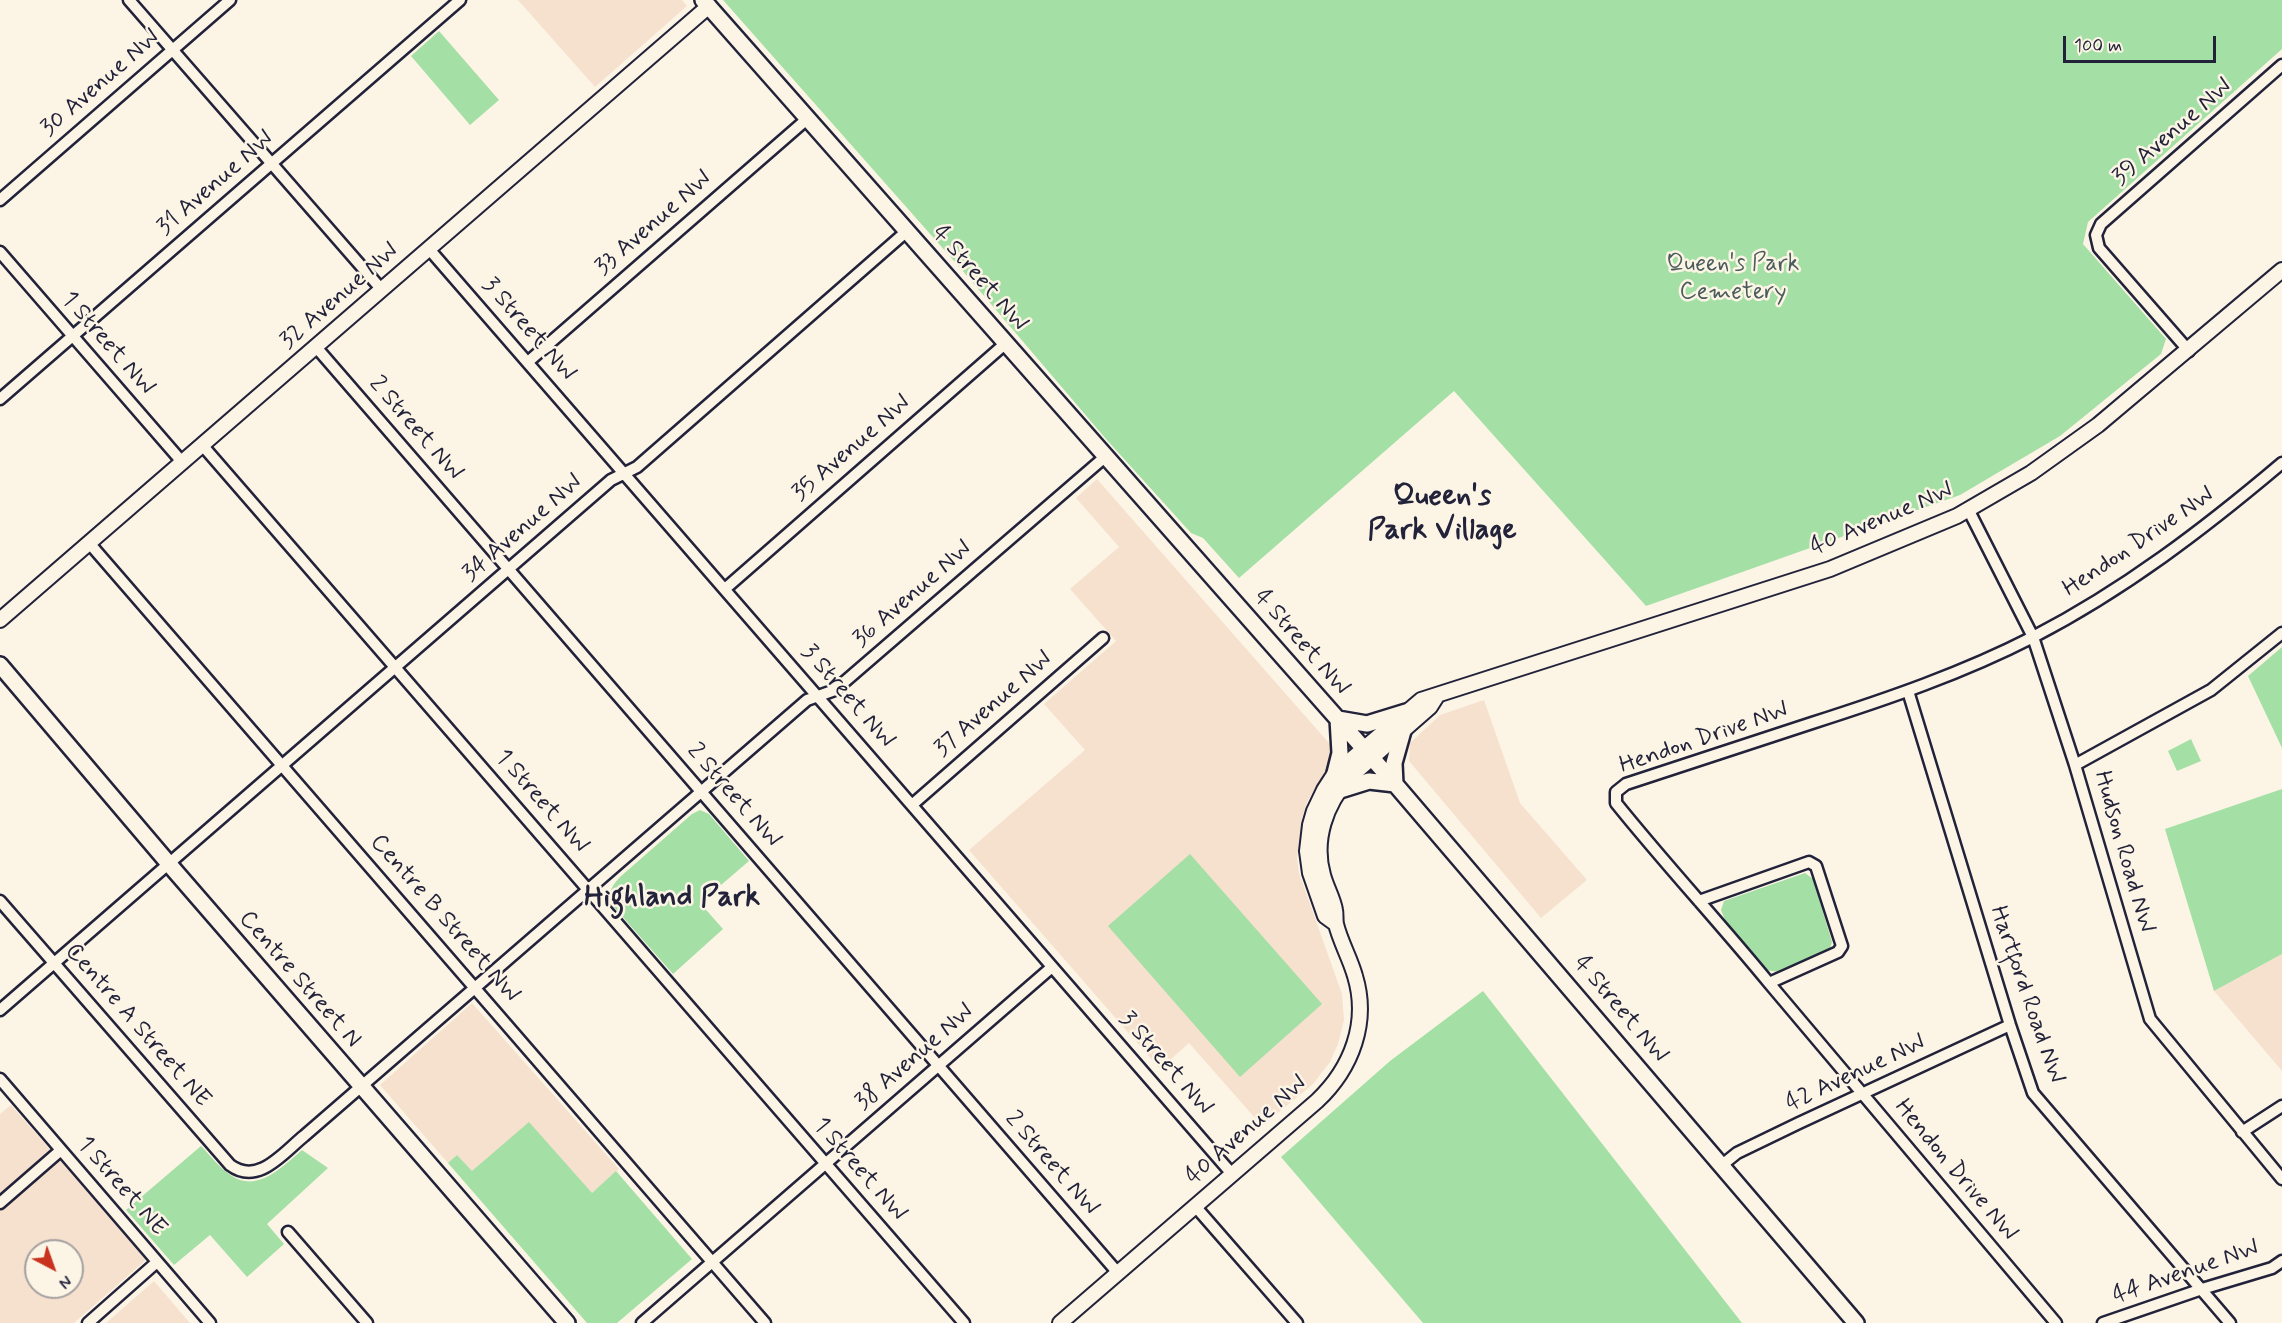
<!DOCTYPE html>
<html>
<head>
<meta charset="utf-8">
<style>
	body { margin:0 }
	#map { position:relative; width:2282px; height:1323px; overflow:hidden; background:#fcf5e5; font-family:Mynerve,sans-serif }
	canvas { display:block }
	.north { position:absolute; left:24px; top:1239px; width:60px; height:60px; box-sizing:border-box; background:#fcf5e5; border:2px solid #a5a1a1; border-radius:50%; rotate:139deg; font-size:16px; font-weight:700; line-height:24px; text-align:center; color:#22223b }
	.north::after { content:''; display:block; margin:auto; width:21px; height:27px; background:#c8321e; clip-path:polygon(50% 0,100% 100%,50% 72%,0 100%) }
	.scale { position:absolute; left:2063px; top:36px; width:153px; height:27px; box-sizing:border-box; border:3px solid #22223b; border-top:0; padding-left:8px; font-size:18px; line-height:21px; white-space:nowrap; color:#22223b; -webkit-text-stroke:4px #fcf5e5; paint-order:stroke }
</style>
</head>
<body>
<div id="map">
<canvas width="2282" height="1323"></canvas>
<div class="north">N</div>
<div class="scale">100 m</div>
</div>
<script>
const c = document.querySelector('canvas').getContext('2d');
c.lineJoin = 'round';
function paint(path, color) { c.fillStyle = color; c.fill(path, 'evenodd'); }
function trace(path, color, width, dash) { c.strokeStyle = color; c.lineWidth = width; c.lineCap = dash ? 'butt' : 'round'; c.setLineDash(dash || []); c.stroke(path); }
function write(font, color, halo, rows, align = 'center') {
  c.font = font + ' Mynerve,sans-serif'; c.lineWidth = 5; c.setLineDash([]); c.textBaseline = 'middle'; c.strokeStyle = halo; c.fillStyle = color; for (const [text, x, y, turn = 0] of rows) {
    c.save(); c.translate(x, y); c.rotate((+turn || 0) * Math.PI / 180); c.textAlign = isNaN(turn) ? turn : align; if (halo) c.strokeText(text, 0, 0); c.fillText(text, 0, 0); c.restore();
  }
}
const built = new Path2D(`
	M518 0H682L687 6 595 87Z
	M1097 479 1328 742 1331 747 1329 765 1307 802 1302 818 1297 858 1299 873 1342 994 1344 1020 1338 1044 1330 1062 1313 1084 1262 1126 1189 1043 1160 1069 969 850 1085 750 1044 704 1116 641 1070 589 1119 547 1076 498Z
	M1484 700 1520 803 1587 880 1541 918 1409 761 1410 743 1440 715Z
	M2282 954V1071L2214 991Z
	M472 1003 619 1169 592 1193 472 1172 457 1155 448 1163 380 1085Z
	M11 1105 147 1259 74 1323H0V1114ZM36 1251H72V1287H36Z
	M154 1281 190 1323H106Z`);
const green = new Path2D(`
	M723 0H2282V49L2088 222 2083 244 2166 339 2161 354 2060 436 1960 495 1646 606 1454 391 1239 578 1203 538 1191 533 1106 439 962 270Z
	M439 31 499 100 470 125 411 56Z
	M2282 647V748L2248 676Z
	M2191 739 2201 761 2177 771 2168 751Z
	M2282 789V954L2214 991 2165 829Z
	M700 810 709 814 749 861 700 903 723 929 673 974 613 906C607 893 611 887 620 877L692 814Z
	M1190 854 1322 1004 1240 1077 1108 926Z
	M1805 873 1813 879 1832 942 1830 948 1779 972 1765 970 1727 925 1721 910 1724 901Z
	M1483 991 1742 1323H1423L1281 1157 1390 1061Z
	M529 1122 592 1193 616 1171 692 1259 617 1323H587L448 1163 457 1155 472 1171Z
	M201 1146C211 1156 220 1169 232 1176 258 1193 283 1166 302 1150L328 1168 267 1224 284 1244 247 1277 210 1235 174 1265 126 1210Z`);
const minor = new Path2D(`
	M129 0 382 290
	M0 200 230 0
	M429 249 1232 1174
	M0 252 183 463
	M316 347 1118 1273
	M2189 351 2099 248 2096 235 2101 224 2282 65
	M529 361 807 119
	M0 399 460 0
	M203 446 964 1323
	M1968 509 2033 637 2075 765 2150 1019 2282 1179
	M90 544 765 1323
	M726 588 1006 343
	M1908 691 2010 1025 2033 1093 2230 1323
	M2075 765 2211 690 2282 633
	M913 804 1103 638
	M0 901 230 1165C258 1186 283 1153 304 1136L807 700 835 690 1106 456
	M1699 901 1809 862 1816 866 1842 946 1838 952 1769 983
	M0 1010 611 480 637 467 907 231
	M0 1079 210 1323
	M2242 1132 2282 1106
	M1722 1165 1737 1153 1799 1123 2010 1025
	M0 1203 61 1150
	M1195 1206 1297 1323
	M288 1232 367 1323
	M88 1323 157 1262
	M642 1323 1052 967
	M2056 1323C1960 1210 1864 1097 1769 983 1719 922 1665 864 1616 803V792L1626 784C1688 764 1750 743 1812 723 1887 699 1963 673 2033 637 2124 590 2204 529 2282 463
	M2103 1323 2202 1289 2272 1268 2282 1261`);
const tertiary = new Path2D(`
	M0 620 709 6
	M1336 924 1325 916 1310 873 1307 851 1310 825 1314 811 1324 790 1335 773 1421 700 1830 569 1957 516 2031 473 2098 425 2282 270
	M1060 1323 1317 1101C1352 1068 1369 1022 1355 976 1350 958 1340 941 1336 924 1335 919 1336 914 1335 910 1333 898 1326 887 1323 875 1313 840 1326 804 1349 778L1430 707 1437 696`);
const secondary = new Path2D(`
	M703 0 1395 784 1856 1323
	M0 665 175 871 567 1323
	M1338 719 1367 724 1406 712
	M1335 773 1340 753 1338 719
	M1395 784 1394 763 1403 731
	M1337 791 1369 781 1395 784`);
const streetNames = [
	["30 Avenue NW",101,84,-41],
	["39 Avenue NW",2173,133,-41],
	["31 Avenue NW",216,184,-41],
	["33 Avenue NW",654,224,-41],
	["4 Street NW",979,279,49],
	["32 Avenue NW",340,297,-41],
	["3 Street NW",528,330,49],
	["1 Street NW",107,344,49],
	["2 Street NW",415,429,49],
	["35 Avenue NW",852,449,-41],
	["40 Avenue NW",1882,520,-23],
	["34 Avenue NW",523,529,-41],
	["Hendon Drive NW",2139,543,-34],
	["36 Avenue NW",913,595,-41],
	["4 Street NW",1301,643,49],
	["3 Street NW",847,697,49],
	["37 Avenue NW",994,705,-41],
	["Hendon Drive NW",1704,739,-19],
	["2 Street NW",733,796,49],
	["1 Street NW",541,802,49],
	["Hudson Road NW",2123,852,74],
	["Centre B Street NW",444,919,49],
	["Centre Street N",299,980,49],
	["Hartford Road NW",2026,995,71],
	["4 Street NW",1620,1010,50],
	["Centre A Street NE",137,1026,49],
	["38 Avenue NW",915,1058,-41],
	["3 Street NW",1165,1064,49],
	["42 Avenue NW",1856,1074,-25],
	["40 Avenue NW",1247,1131,-41],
	["2 Street NW",1051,1164,49],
	["1 Street NW",859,1170,49],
	["Hendon Drive NW",1955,1171,50],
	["1 Street NE",121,1187,49],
	["44 Avenue NW",2186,1273,-19]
];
const parkNames = [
	["Queen's Park",1733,265],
	["Cemetery",1733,293]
];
const districtNames = [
	["Queen's",1442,498],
	["Park Village",1442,532],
	["Highland Park",672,899]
];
paint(built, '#f6e1cf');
paint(green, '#a4dfa5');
trace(minor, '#22223b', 15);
trace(tertiary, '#22223b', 18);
trace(secondary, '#22223b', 20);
trace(minor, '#fcf5e5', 10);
trace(tertiary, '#fcf5e5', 14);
trace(secondary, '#fcf5e5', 15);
write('24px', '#22223b', '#fcf5e5', streetNames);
write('24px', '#495b5b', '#fcf5e5', parkNames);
write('bold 30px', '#22223b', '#fcf5e5', districtNames);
</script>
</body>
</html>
